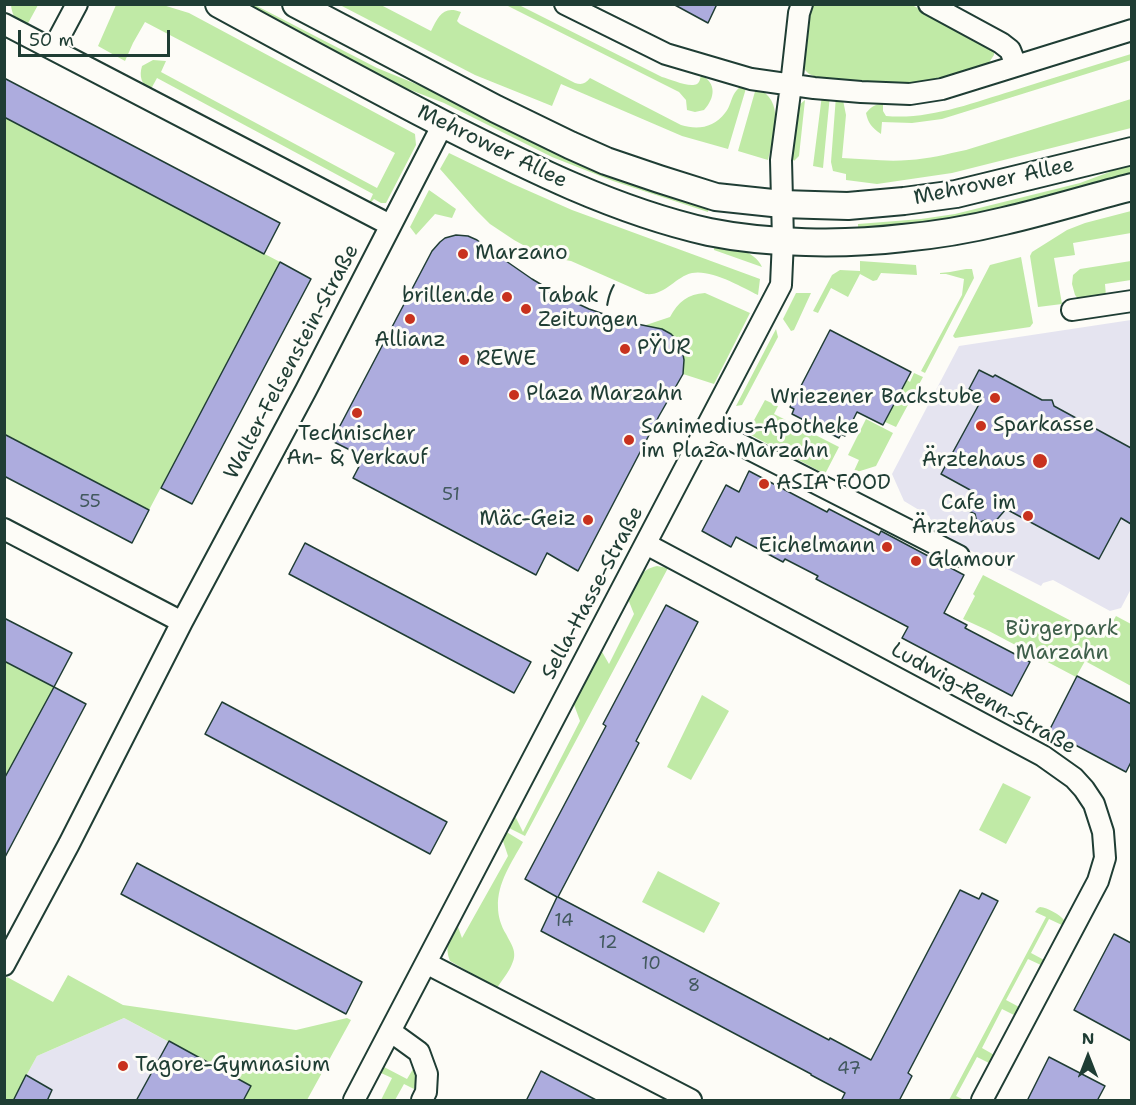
<!DOCTYPE html>
<html>
<head>
<meta charset="utf-8">
<style>
	body { margin:0 }
	#map { position:relative; width:1136px; height:1105px; overflow:hidden; background:#fdfcf7; font-family:"Shantell Sans",sans-serif }
	canvas { display:block }
	.frame { position:absolute; inset:0; border:6px solid #1f3d34; pointer-events:none }
	.north { position:absolute; left:1058px; top:1027px; width:60px; height:60px; -webkit-text-stroke:4px #fdfcf7; paint-order:stroke; rotate:0deg; font-size:16px; font-weight:700; line-height:24px; text-align:center; color:#1f3d34 }
	.north::after { content:''; display:block; margin:auto; width:21px; height:27px; background:#1f3d34; clip-path:polygon(50% 0,100% 100%,50% 72%,0 100%) }
	.scale { position:absolute; left:18px; top:30px; width:152px; height:27px; box-sizing:border-box; border:3px solid #1f3d34; border-top:0; padding-left:8px; font-size:18px; line-height:21px; white-space:nowrap; color:#1f3d34; -webkit-text-stroke:4px #fdfcf7; paint-order:stroke }
</style>
</head>
<body>
<div id="map">
<canvas width="1136" height="1105"></canvas>
<div class="frame"></div>
<div class="north">N</div>
<div class="scale">50 m</div>
</div>
<script>
const c = document.querySelector('canvas').getContext('2d');
c.lineJoin = 'round';
function paint(path, color) { c.fillStyle = color; c.fill(path, 'evenodd'); }
function trace(path, color, width, dash) { c.strokeStyle = color; c.lineWidth = width; c.lineCap = dash ? 'butt' : 'round'; c.setLineDash(dash || []); c.stroke(path); }
function write(font, color, halo, rows, align = 'center') {
  c.font = font + ' "Shantell Sans",sans-serif'; c.lineWidth = 6; c.setLineDash([]); c.textBaseline = 'middle'; c.strokeStyle = halo; c.fillStyle = color; for (const [text, x, y, turn = 0] of rows) {
    c.save(); c.translate(x, y); c.rotate((+turn || 0) * Math.PI / 180); c.textAlign = isNaN(turn) ? turn : align; if (halo) c.strokeText(text, 0, 0); c.fillText(text, 0, 0); c.restore();
  }
}
const built = new Path2D(`
	M1131 320 1132 587 1121 608 1110 611 1053 580 1043 583 1041 586 936 533 929 516 904 501 892 474 959 346Z
	M124 1018 251 1086 243 1100H13L37 1056Z`);
const green = new Path2D(`
	M11 5H38L26 27C16 23 12 15 11 5Z
	M116 5H163L189 13 415 134 416 145 386 203H381L374 199 368 205 373 194 157 78 151 89C141 85 139 76 142 66L153 60 166 61 161 72 377 188 395 153 145 22 133 43 125 61 98 46Z
	M239 5H255L377 68 709 204 708 212 613 181 552 157 444 103 377 77Z
	M340 5H381L431 31C438 17 443 5 461 12L457 21 460 24 575 83C582 85 585 84 590 78L681 125C697 130 714 128 725 113 733 103 729 96 742 85H747L728 149 682 136 561 84 552 106 475 75Z
	M506 5H519L662 77C670 79 689 88 697 84 700 82 700 79 701 75 717 83 715 98 704 110L695 112 687 110 686 100 679 92Z
	M807 5H912L991 46 994 51V55L988 64 934 80 913 84H875L819 78 809 74 800 65Z
	M1131 54V60L942 119 912 123 882 122 881 134C872 128 868 123 866 113 871 107 875 104 883 104V111L886 116C929 120 972 103 1012 91 1052 78 1092 66 1131 54Z
	M756 88C786 99 774 136 768 160L738 151Z
	M822 95H830L823 168 813 166Z
	M836 96 843 100 846 115 842 158C865 159 887 162 909 160 928 159 947 154 966 150L1131 99V128L952 173 877 184 846 180V174L833 171 831 162Z
	M805 100 799 156 794 161 791 157 795 113 798 106Z
	M4 117 280 262 149 510 5 434Z
	M449 153 513 184 572 210 760 279 758 295C742 287 711 269 692 273 675 277 665 296 646 294L571 261 543 256 514 240 490 224 476 210 440 169Z
	M1131 164V177L958 220 858 231V224L921 219 955 214 1080 183Z
	M429 190 456 209 452 218 435 214 416 235 410 227Z
	M1131 211V233L1073 243 1075 255 1054 258 1062 304 1038 307 1030 256 1032 252 1067 230 1085 223Z
	M714 244C731 248 754 249 762 267L714 250Z
	M1021 257 1033 323 1030 327 955 338 953 336 990 265Z
	M860 261 916 265 917 275 881 273 877 280 873 281 860 274 848 297 831 288 818 313 813 311 832 275 840 270 860 271Z
	M1131 261V280L1105 284 1106 296 1080 301 1075 295 1072 284 1073 275 1080 269Z
	M966 269H972L974 278 925 373 921 371 962 295 964 279 946 274H940V273L950 272Z
	M705 293 750 313 714 384 683 374C684 358 681 334 662 329 656 327 649 327 643 326L670 317C678 302 688 294 705 293Z
	M796 293H811L794 330 791 331 783 319Z
	M776 329 778 337 742 405 736 406Z
	M914 373 923 377 896 427 885 422 907 380 910 382Z
	M765 400 778 406 774 414 839 447 825 474 747 433Z
	M866 419 893 433 876 466 857 472 854 471 859 460 848 455Z
	M657 566 668 568 525 836 507 827 514 814 523 832 580 721 573 702 601 650 609 664 634 614 628 599C634 584 640 569 657 566Z
	M983 575 1104 638 1116 616 1131 624V686L1085 661 1076 677 987 630 963 619 975 596 973 594Z
	M5 661 54 687 5 779Z
	M702 695 729 711 691 780 667 767Z
	M1003 783 1031 797 1006 844 979 830Z
	M505 831 523 842C512 862 497 883 498 907 498 916 501 926 506 934 511 944 518 952 512 964 509 972 502 980 497 988L450 961C444 945 450 938 457 924L462 938 508 856 502 838Z
	M658 871 720 903 704 933 642 902Z
	M1040 907C1048 908 1059 914 1064 920V926L1049 919 1031 953 1046 961 1043 966 1028 959 1006 1000 1021 1008 1016 1016 1002 1009 982 1048 996 1056 991 1064 977 1057 956 1096 964 1100H949L1046 917 1035 912 1038 908Z
	M68 975 123 1005 296 1030 347 1018 351 1020 307 1100H243L250 1085 124 1018 37 1056 13 1100H5L4 981 7 977 53 1002Z
	M384 1067 407 1079 413 1069 416 1070 418 1075 414 1089 404 1084 395 1100H381L392 1078 381 1073Z`);
const building = new Path2D(`
	M673 4H717L708 23Z
	M4 78 280 223 264 254 4 117Z
	M456 235 468 236 477 240 506 261 532 279 559 295 589 309 627 322 662 329 671 334 678 341 682 349 684 360 683 374 659 416 578 571 547 553 536 575 353 478 364 457 332 441 432 251 440 242 445 238Z
	M280 262 311 279 192 504 161 488Z
	M830 330 911 372 883 425 857 412 845 436 841 434 839 438 792 414 794 409 790 407Z
	M979 370 993 377 995 375 1042 400H1052L1054 406 1131 448V524L1121 518 1099 559 1006 509 993 524 986 520 977 523 975 514 967 510 972 491 941 474 983 397 969 389Z
	M4 434 149 510 132 543 4 476Z
	M749 471 827 512 829 509 879 535 881 531 964 575 944 613 967 625 965 628 1030 662 1012 696 902 638 908 627 816 579 818 576 785 559 783 562 736 537 731 547 702 531 726 485 739 492Z
	M305 543 531 662 514 693 289 574Z
	M666 605 698 622 636 741 639 743 558 897 829 1040 830 1038 871 1060 960 890 979 899 982 893 998 901 908 1073 912 1076 899 1101H841L845 1093 811 1075V1074L541 931 557 897 525 879 606 726 603 724Z
	M4 618 72 653 54 687 4 661Z
	M1077 676 1131 704V762L1126 772 1049 731Z
	M54 687 86 704 4 859V779Z
	M222 702 447 822 430 854 205 734Z
	M137 863 362 982 346 1014 121 894Z
	M1114 934 1131 943V1041L1074 1010Z
	M169 1041 251 1086 243 1101H136Z
	M1049 1057 1105 1086 1097 1101H1027Z
	M541 1071 598 1101H526Z
	M26 1075 52 1090 47 1101H13Z`);
const minor = new Path2D(`
	M565 4 666 54 751 79 814 88 861 92 910 94 942 89 1132 30
	M929 4 1001 43 1010 50 1016 65
	M4 24 390 225
	M53 49 77 4
	M1072 310 1132 301
	M706 427 959 556
	M4 529 182 622
	M646 544 1043 756 1074 778 1084 789 1094 804 1103 832 1105 858 1098 881 982 1100
	M426 963 691 1100
	M4 965 69 844 182 622 306 390 443 124
	M390 1031 419 1052 427 1074 426 1092 422 1100
	M354 1100 781 285 783 240 781 160 791 85 799 13 802 4`);
const major = new Path2D(`
	M219 4C294 45 368 85 443 124 528 167 615 211 709 232 768 244 844 245 903 238 937 235 971 229 1004 221 1047 211 1089 198 1132 187
	M296 4 496 109 570 145 606 161 659 179 716 197 782 204 814 205 848 206 904 201 956 194 1132 151`);
const markers = [
	[463,254,6,"#c8321e"],
	[507,297,6,"#c8321e"],
	[526,309,6,"#c8321e"],
	[410,319,6,"#c8321e"],
	[625,349,6,"#c8321e"],
	[464,360,6,"#c8321e"],
	[514,395,6,"#c8321e"],
	[995,398,6,"#c8321e"],
	[357,413,6,"#c8321e"],
	[981,426,6,"#c8321e"],
	[629,440,6,"#c8321e"],
	[1040,461,8,"#c8321e"],
	[764,484,6,"#c8321e"],
	[1028,516,6,"#c8321e"],
	[588,520,6,"#c8321e"],
	[887,547,6,"#c8321e"],
	[916,561,6,"#c8321e"],
	[123,1066,6,"#c8321e"]
];
const numberNames = [
	["51",451,495],
	["55",90,502],
	["14",564,921],
	["12",608,943],
	["10",651,964],
	["8",694,986],
	["47",849,1069]
];
const streetNames = [
	["Mehrower Allee",492,147,26],
	["Mehrower Allee",994,182,-12],
	["Walter-Felsenstein-Straße",292,362,-62],
	["Sella-Hasse-Straße",593,593,-62],
	["Ludwig-Renn-Straße",983,699,29]
];
const poiNames = [
	["Marzano",475,254],
	["brillen.de",495,297,"right"],
	["Tabak /",538,297],
	["Zeitungen",538,321],
	["Allianz",410,341,"center"],
	["PŸUR",637,349],
	["REWE",476,360],
	["Plaza Marzahn",526,395],
	["Wriezener Backstube",983,398,"right"],
	["Sparkasse",993,426],
	["Sanimedius-Apotheke",641,428],
	["im Plaza Marzahn",641,452],
	["Technischer",357,435,"center"],
	["An- & Verkauf",357,459,"center"],
	["Ärztehaus",1026,461,"right"],
	["ASIA FOOD",776,484],
	["Cafe im",1016,504,"right"],
	["Ärztehaus",1016,528,"right"],
	["Mäc-Geiz",576,520,"right"],
	["Eichelmann",875,547,"right"],
	["Glamour",928,561],
	["Tagore-Gymnasium",135,1066]
];
const parkNames = [
	["Bürgerpark",1062,630],
	["Marzahn",1062,654]
];
paint(built, '#e5e4f0');
paint(green, '#c0eaa6');
paint(building, '#adacde');
trace(building, '#1f3d34', 1.5);
trace(minor, '#1f3d34', 24);
trace(major, '#1f3d34', 30);
trace(minor, '#fdfcf7', 20);
trace(major, '#fdfcf7', 26);
for (const [x, y, r, color] of markers) { const dot = new Path2D(); dot.arc(x, y, r, 0, 2 * Math.PI); c.fillStyle = color; c.fill(dot); trace(dot, '#fdfcf7', 2); }
write('18px', '#42595e', null, numberNames);
write('21px', '#1f3d34', '#fdfcf7', streetNames);
write('21px', '#1f3d34', '#fdfcf7', poiNames, 'left');
write('21px', '#3f604b', '#fdfcf7', parkNames);
</script>
</body>
</html>
